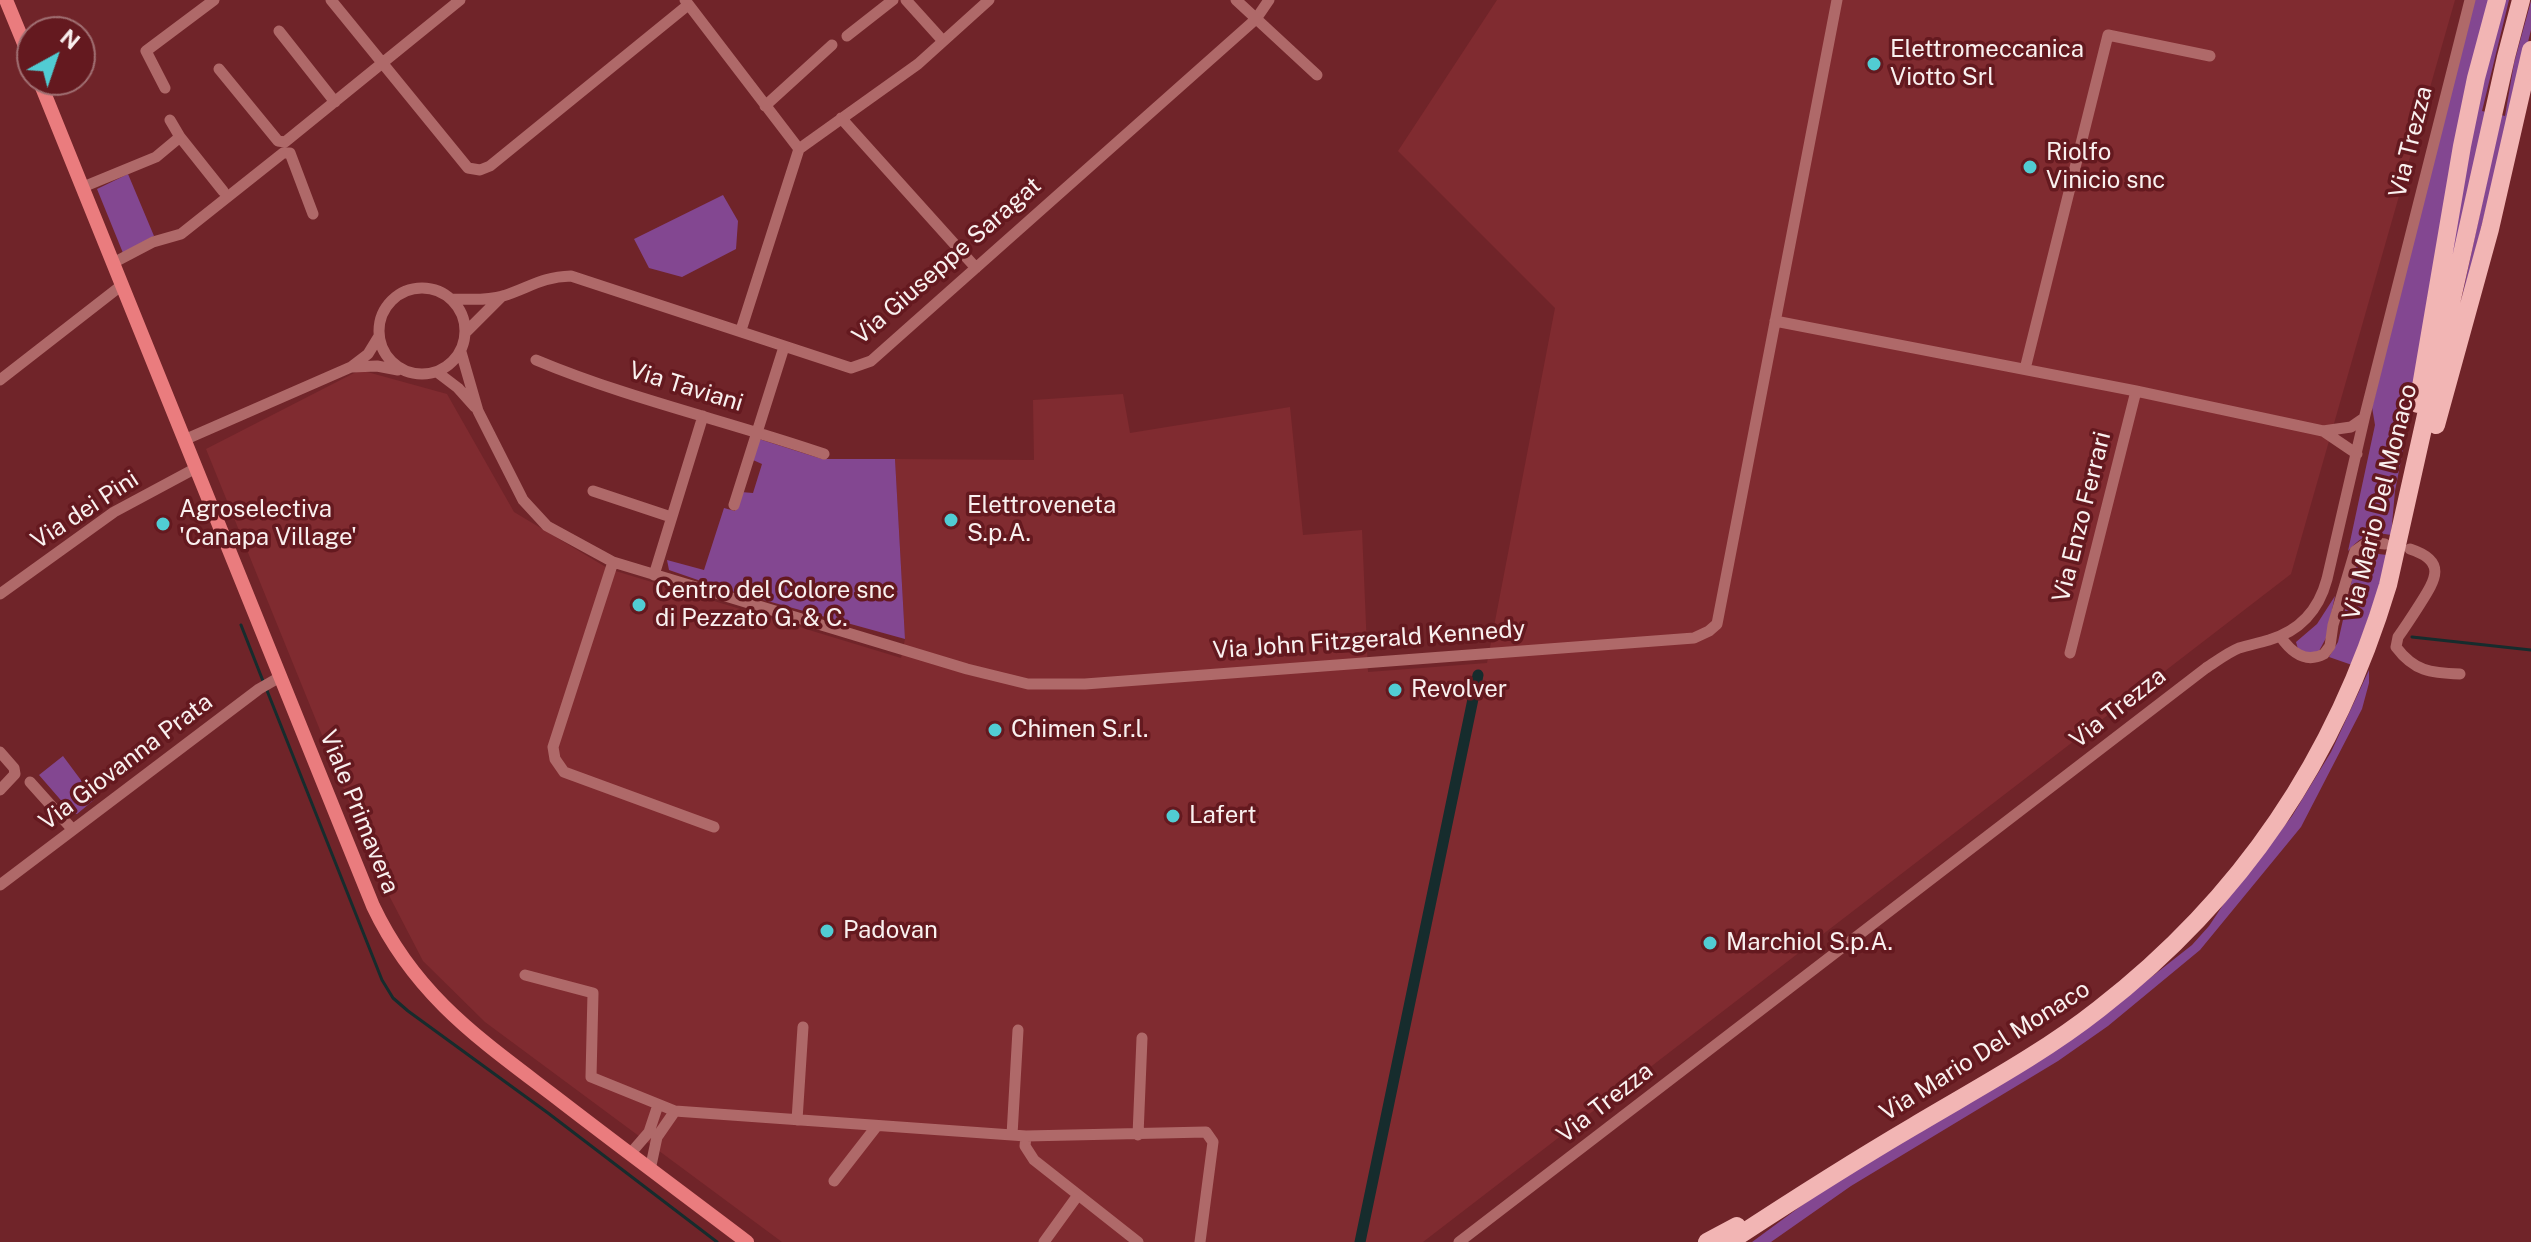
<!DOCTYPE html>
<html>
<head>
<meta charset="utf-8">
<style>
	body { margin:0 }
	#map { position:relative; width:2531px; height:1242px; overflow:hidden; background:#702429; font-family:"Public Sans",sans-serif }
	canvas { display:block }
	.north { position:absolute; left:16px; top:16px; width:80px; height:80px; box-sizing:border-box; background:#64191f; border:2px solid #a06f72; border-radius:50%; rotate:40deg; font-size:22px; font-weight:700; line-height:32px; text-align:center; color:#f9f0ef }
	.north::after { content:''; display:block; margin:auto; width:28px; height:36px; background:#51ccd3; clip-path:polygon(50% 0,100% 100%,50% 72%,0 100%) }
</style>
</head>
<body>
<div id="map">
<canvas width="2531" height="1242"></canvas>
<div class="north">N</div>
</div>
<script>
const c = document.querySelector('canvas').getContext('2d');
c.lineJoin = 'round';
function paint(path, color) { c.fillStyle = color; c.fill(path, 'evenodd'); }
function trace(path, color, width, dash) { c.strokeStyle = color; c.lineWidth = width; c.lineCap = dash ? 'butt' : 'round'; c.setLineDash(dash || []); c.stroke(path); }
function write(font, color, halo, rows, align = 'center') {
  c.font = font + ' "Public Sans",sans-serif'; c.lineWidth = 7; c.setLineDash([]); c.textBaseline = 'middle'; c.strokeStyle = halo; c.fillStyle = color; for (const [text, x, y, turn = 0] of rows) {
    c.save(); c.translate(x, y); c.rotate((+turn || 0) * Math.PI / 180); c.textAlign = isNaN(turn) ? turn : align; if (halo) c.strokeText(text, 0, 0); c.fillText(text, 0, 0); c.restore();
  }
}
const built = new Path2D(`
	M1497 0H2455L2291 574 1423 1242H782L485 1022 423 961 380 878 206 449 360 370 447 394 514 512 609 569 901 658 905 639 895 459 1034 460 1033 400 1123 394 1130 433 1290 407 1303 535 1362 530 1368 672 1487 663 1555 308 1398 151Z`);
const green = new Path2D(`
	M2473 0H2491L2395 491 2391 535C2371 531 2361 536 2348 551L2375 425 2372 407Z
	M2502 0H2509L2482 111 2486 112 2442 320 2458 195Z
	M2531 1V30L2451 348 2501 115 2505 116 2514 63Z
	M128 174 154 236 123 253 97 189Z
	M723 195 738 221 736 249 682 277 649 268 634 239Z
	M759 439 822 459H895L905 639 724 589 669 570 667 560 704 570 724 508 735 511 741 492 753 493 762 464 753 460Z
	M2371 544 2370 553 2387 555 2380 584 2352 665 2329 657 2338 642 2357 557 2360 551Z
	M2335 596 2326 638 2319 651 2308 654 2298 649 2296 642 2317 624Z
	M2369 670V683L2362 709 2301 827 2200 950 2108 1026 2058 1061 1851 1186 1771 1242H1752L1820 1192 2084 1030 2192 945 2209 926 2223 905 2292 816 2331 752Z
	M63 756 95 799 77 814 72 813 39 775Z`);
const stream = new Path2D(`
	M241 625 263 681
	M2412 637 2531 650
	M266 688 382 980 393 998 408 1011 548 1113 717 1242`);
const canal = new Path2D(`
	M1360 1242 1478 675`);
const minor = new Path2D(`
	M331 0 468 168 480 170 490 166 688 5
	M685 0 799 149
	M906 0 943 41
	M1236 0 1317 75
	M279 31 335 102
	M847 36 893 0
	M219 69 278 141 285 142 460 0
	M165 88 146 51 214 0
	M765 106 832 45
	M841 118 976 268
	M170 120 180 137
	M83 187 156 157 180 137 223 191
	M113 263 153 242 181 234 283 153H290L313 214
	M379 331a43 43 0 1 1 86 0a43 43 0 1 1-86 0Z
	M451 299C468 299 486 301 503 296 529 288 541 277 571 276L851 368 871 361 1256 19 1269 0
	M1775 321 2136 391 2323 431 2351 427 2364 418
	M741 330 799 149 918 64 989 0
	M466 332 502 296
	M461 352 478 411 523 500 547 526 613 562 967 669 1028 684H1085L1694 638 1709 631 1717 624 1837 0
	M536 360C629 399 728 421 824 454
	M352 367 377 366 398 370
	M2025 369 2108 35 2210 56
	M437 372 458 388 475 407
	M0 380 122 285
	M2323 431 2357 454
	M184 440 351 367 368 354 379 336
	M593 491 671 517
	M734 505 784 347
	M2410 549C2447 561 2436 579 2420 604 2413 615 2406 626 2398 637L2396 647C2414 671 2430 673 2460 674
	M613 562 553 747 555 759 564 772 714 827
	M654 575 703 416
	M0 594 114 512 196 468
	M2280 636C2291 652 2305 664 2324 654L2330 646 2333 625 2355 551 2368 542 2385 544
	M2070 653 2136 391
	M0 752 14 768 15 774 0 790
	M30 782 73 830
	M0 885 259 689 280 677
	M525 975 593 993 591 1077 675 1111 1026 1136 1206 1132 1213 1142 1200 1242
	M797 1120 803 1027
	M1012 1135 1018 1030
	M1138 1135 1142 1038
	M1026 1136 1025 1146 1034 1160 1138 1242
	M630 1154 649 1132 658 1105
	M650 1170 657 1137 675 1111
	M834 1181 876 1127
	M1044 1242 1078 1195
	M1459 1242 2206 668C2217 661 2227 653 2239 648 2249 645 2259 643 2269 640 2300 631 2319 609 2327 579L2365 415 2470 0`);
const secondary = new Path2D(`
	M6 0 32 63
	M39 80 373 906C417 999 484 1042 562 1102 623 1149 685 1195 747 1242`);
const trunk = new Path2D(`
	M2418 404 2462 146 2476 78 2497 0
	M2436 425 2490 229 2531 50
	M1707 1242 1737 1226
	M1729 1242C1790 1202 1851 1163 1914 1126 1976 1089 2042 1054 2099 1009 2242 898 2336 758 2388 585L2506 57 2521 0`);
const markers = [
	[1874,64,8,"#51ccd3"],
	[2030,167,8,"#51ccd3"],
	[951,520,8,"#51ccd3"],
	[163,524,8,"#51ccd3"],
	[639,605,8,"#51ccd3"],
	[1395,690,8,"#51ccd3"],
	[995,730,8,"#51ccd3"],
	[1173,816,8,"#51ccd3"],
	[827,931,8,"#51ccd3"],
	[1710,943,8,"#51ccd3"]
];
const poiNames = [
	["Elettromeccanica",1890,50],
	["Viotto Srl",1890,78],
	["Riolfo",2046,153],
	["Vinicio snc",2046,181],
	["Elettroveneta",967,506],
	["S.p.A.",967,534],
	["Agroselectiva",179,510],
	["'Canapa Village'",179,538],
	["Centro del Colore snc",655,591],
	["di Pezzato G. & C.",655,619],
	["Revolver",1411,690],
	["Chimen S.r.l.",1011,730],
	["Lafert",1189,816],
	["Padovan",843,931],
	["Marchiol S.p.A.",1726,943]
];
const streetNames = [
	["Via Trezza",2411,142,-76],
	["Via Giuseppe Saragat",947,261,-41],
	["Via Taviani",686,387,17],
	["Via Mario Del Monaco",2380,502,-76],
	["Via dei Pini",85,510,-33],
	["Via Enzo Ferrari",2082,517,-76],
	["Via John Fitzgerald Kennedy",1369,640,-4],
	["Via Trezza",2118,708,-38],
	["Via Giovanna Prata",126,762,-37],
	["Viale Primavera",359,812,68],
	["Via Mario Del Monaco",1985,1051,-32],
	["Via Trezza",1605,1103,-38]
];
paint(built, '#802b30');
paint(green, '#834791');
trace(stream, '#162c2d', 3);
trace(canal, '#162c2d', 11);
trace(minor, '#af6969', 11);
trace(secondary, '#ea7c7e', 14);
trace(trunk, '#f2b5b4', 18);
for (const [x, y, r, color] of markers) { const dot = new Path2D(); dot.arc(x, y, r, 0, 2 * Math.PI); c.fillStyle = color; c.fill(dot); trace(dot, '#64191f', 3); }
write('24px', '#f9f0ef', '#64191f', poiNames, 'left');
write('24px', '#f9f0ef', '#64191f', streetNames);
</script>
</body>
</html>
